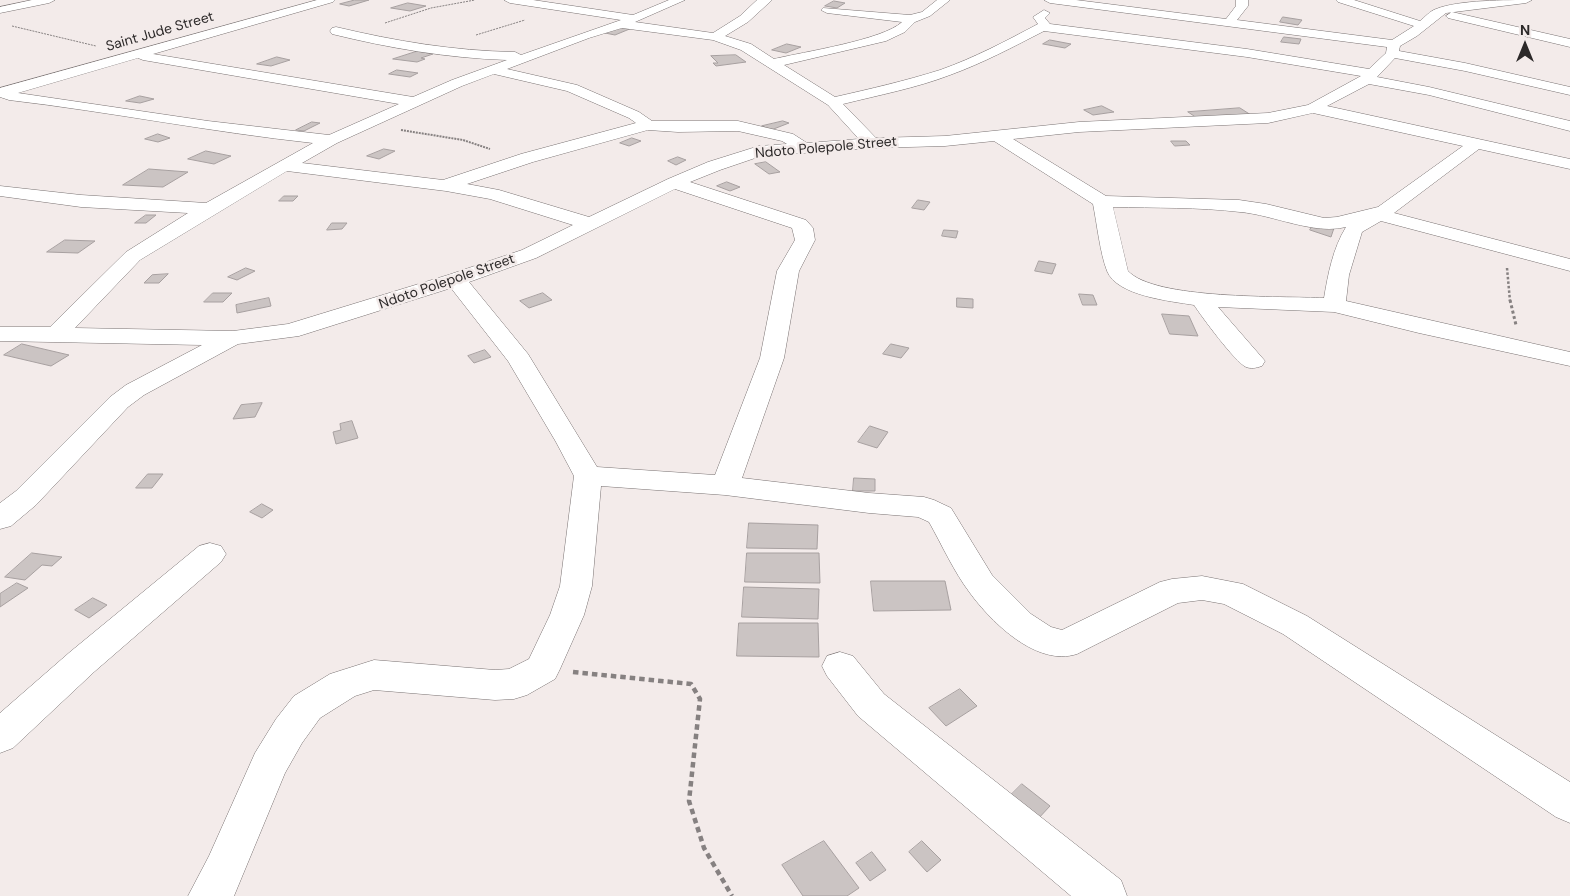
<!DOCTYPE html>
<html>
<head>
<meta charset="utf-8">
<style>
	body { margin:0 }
	#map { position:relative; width:1570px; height:896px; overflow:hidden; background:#f3ebea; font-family:"DM Sans",sans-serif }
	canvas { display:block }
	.north { position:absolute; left:1500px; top:20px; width:50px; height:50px; -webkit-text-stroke:4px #f3ebea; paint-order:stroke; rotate:0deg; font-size:14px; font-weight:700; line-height:20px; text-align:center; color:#2c2929 }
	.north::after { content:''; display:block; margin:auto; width:18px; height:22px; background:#2c2929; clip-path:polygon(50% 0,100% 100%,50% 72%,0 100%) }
</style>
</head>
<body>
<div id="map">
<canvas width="1570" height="896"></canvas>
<div class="north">N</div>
</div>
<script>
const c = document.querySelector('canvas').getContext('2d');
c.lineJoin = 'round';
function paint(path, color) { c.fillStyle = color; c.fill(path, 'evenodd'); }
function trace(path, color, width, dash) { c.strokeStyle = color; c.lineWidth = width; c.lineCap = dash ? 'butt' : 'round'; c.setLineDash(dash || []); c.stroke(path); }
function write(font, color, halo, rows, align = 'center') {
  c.font = font + ' "DM Sans",sans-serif'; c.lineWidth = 5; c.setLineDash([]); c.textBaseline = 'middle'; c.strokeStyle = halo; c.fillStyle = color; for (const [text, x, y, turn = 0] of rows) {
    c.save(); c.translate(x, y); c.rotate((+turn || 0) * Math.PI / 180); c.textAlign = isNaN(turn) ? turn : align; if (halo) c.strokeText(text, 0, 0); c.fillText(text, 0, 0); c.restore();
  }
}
const building = new Path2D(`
	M355 0H369L349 6 340 4Z
	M834 1 845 3 837 8 825 6Z
	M408 3 426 6 410 11 391 8Z
	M1283 17 1302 20 1298 25 1280 22Z
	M622 26 632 28 615 35 605 33Z
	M1284 37 1301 39 1299 44 1281 42Z
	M1050 40 1071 44 1065 48 1043 44Z
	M787 44 801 47 786 53 772 50Z
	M418 51 433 54 421 58 425 59 417 62 393 59Z
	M736 55 746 62 716 66 713 63H718L711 56Z
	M277 57 290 60 271 66 257 64Z
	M397 70 418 73 410 77 389 74Z
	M140 96 154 99 140 103 126 101Z
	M1102 106 1114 112 1093 115 1084 110Z
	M1240 108 1251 115 1197 118 1188 112Z
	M783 121 789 123 771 130 762 126Z
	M312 122 320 123 304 131 296 130Z
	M158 134 170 138 158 142 145 139Z
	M632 138 641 141 629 146 620 143Z
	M1171 141H1186L1190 145 1175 146Z
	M384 149 395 151 379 159 367 156Z
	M206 151 231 156 214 164 188 159Z
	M678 157 686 160 676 165 668 161Z
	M766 162 780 172 769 174 755 164Z
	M149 169 188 172 163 187 123 185Z
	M727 182 740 187 730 191 717 186Z
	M284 196H298L293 201H279Z
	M918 200 930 202 924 210 912 208Z
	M146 215H156L146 223H135Z
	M332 223H347L342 229 327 230Z
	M1313 225 1334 228 1331 237 1310 230Z
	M944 230 958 231 956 238 942 236Z
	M65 240 95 241 78 253 47 252Z
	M1039 261 1056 264 1052 274 1035 271Z
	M246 268 255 271 237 280 228 277Z
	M168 274 159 283H144L152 275Z
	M213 293H232L223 302H204Z
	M543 293 552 300 529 308 520 301Z
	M1079 294 1093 295 1097 305H1083Z
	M269 298 271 306 237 313 236 305Z
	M957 298 973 299V308L957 307Z
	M1162 314 1189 316 1198 336 1170 334Z
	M22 344 69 355 51 366 4 355Z
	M891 344 909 348 901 358 883 354Z
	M485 350 491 357 474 363 468 356Z
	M262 403 255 417 233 419 241 405Z
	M352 421 358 438 336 444 333 432 341 430 340 424Z
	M870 426 888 432 877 448 858 442Z
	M148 474H163L152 488H136Z
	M854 478 875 479V491H853Z
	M262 504 273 510 262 518 250 512Z
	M749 523 818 525 817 549 747 548Z
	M32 553 62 557 52 566 42 565 25 580 5 577Z
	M747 553H819L820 583 745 582Z
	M871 581H945L951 610 874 611Z
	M17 583 28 588 0 607V594Z
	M744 587 819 589 818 619 742 617Z
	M93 598 107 605 89 618 75 610Z
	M739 623H818L819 657 737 656Z
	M960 689 977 706 946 726 929 708Z
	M1022 784 1050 806 1037 820 1009 797Z
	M824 841 859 888 847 896H803L782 865Z
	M922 841 941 860 927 872 909 852Z
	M872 852 886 870 870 881 856 863Z`);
const pathFar4 = new Path2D(`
	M385 23 431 8 475 0
	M12 26 96 46
	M476 35 525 20`);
const pathFar3 = new Path2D(`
	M401 130 463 140 490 149`);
const pathFar2 = new Path2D(`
	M1507 268 1510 301`);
const pathFar1 = new Path2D(`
	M1510 300 1516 325`);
const path = new Path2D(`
	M573 672 691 684 700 699 689 801 704 848 732 896`);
const street = new Path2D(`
	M32 0H55L49 3 0 13V7Z
	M317 0H335L333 2 153 54 413 97 452 80 507 60C447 58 389 48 332 34L330 31 332 28 336 27C395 41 454 51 515 52L521 55 621 20 510 3 504 0H533L633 15 669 0H685L635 22 713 33 740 16 757 0H772L748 22 725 36 751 44 774 59C803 52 883 40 902 22L827 13 821 10 823 8 910 15 922 12 937 0H950L930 16 915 22 905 32 886 41 784 65 835 97C870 89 905 81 940 70 974 58 1006 41 1038 24L1033 17 1044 10 1050 13 1045 18 1050 24 1247 49 1369 69 1386 53 1387 47 1050 3 1044 0H1076L1226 19 1236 6V0H1248V6L1237 20 1392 40 1414 26 1338 2 1336 0H1354L1420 21C1425 17 1430 11 1436 9 1458 0 1507 0 1532 0L1526 3 1446 13 1417 36 1400 46 1399 51 1465 63 1570 87V95L1465 71 1395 58 1377 77 1429 87 1570 121V131L1429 95 1369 84 1327 106 1570 159V169L1479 149 1394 213 1570 259V271L1381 221 1362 232 1349 275 1346 301 1570 352V366L1419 333 1334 312 1218 307 1265 361 1262 366C1256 368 1251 369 1246 367 1235 362 1202 317 1194 305 1170 301 1117 296 1107 271 1100 253 1097 224 1093 204L994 141 945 146 872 148 761 156 720 170 690 182 806 220 813 228 815 240 799 271 784 358 742 478 869 493 924 497 934 500 951 508 992 575 1031 614 1051 627 1062 630 1160 582 1172 579 1202 576 1243 584 1307 616 1570 782V823L1556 817 1283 634 1224 604 1202 600 1178 603 1077 654C1037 667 992 623 970 593 954 572 942 545 929 522L918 517 869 513 725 495 601 486 592 586 584 615 560 669 555 679 527 695 514 699 495 700 374 690 355 696 320 718 302 743 285 773 234 896H188L209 856 255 753 276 719 294 696 330 674 374 660 495 670 509 669 529 659 550 615 560 586 574 476 556 442 508 361 451 288 299 336 238 344 144 395 128 407 36 505 11 526 0 529V503L16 491 110 397 126 385 202 345 0 341V327H50L126 252 188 213 81 207 0 196V186L81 195 206 203 313 143C211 132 111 112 9 100L0 97V88ZM622 28 713 40 741 50 828 105 859 139 807 143 793 134 738 121H652L639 112 577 85 507 69 589 38ZM1044 31 1247 57 1361 76 1308 105 1268 113 1079 122 945 136 876 138 843 104C879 95 916 88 950 75 983 63 1013 47 1044 31ZM138 58 143 60 399 104 329 135 208 121 18 93ZM494 74 567 91 629 118 636 123 521 154 443 180 302 163 337 143 462 86ZM1313 113 1463 146 1378 207 1337 217 1324 218 1266 204 1239 200 1106 196 1013 139 1079 132 1268 123ZM648 130 678 132 738 131 782 141 787 144 759 146 708 162 668 179 589 217 499 190 467 184 533 162ZM287 171 446 191 490 199 573 225 522 250 448 275 288 324 233 331 75 328 140 260ZM675 189 792 228 795 240 777 271 760 358 715 475 597 467 528 354 469 282 536 258ZM1113 207C1155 208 1198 207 1240 212 1274 215 1313 235 1346 227 1333 248 1328 274 1324 298 1283 296 1154 300 1128 271Z
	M1452 12 1570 39V47L1448 18 1446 16Z
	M210 543 221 546 226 554 221 562 94 672 13 748 0 753V713L70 652 199 546Z
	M840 652 853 656 884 694 1121 880 1127 896H1071L858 716 827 676 822 666 827 656Z`);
const farStreetnames = [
	["Saint Jude Street",160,32,-16],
	["Ndoto Polepole Street",826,148,-5],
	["Ndoto Polepole Street",447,282,-19]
];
paint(building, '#cbc4c3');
trace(building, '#a7a0a0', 1);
trace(street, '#797272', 1);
trace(pathFar4, '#868181', 1, [2, 1]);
trace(pathFar3, '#868181', 2, [2, 1]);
trace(pathFar2, '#868181', 2.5, [2.5, 2]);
trace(pathFar1, '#868181', 3, [3, 2.5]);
trace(path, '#868181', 4.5, [5.5, 4]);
paint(street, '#fff');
write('14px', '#2c2929', '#f3ebea', farStreetnames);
</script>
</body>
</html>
